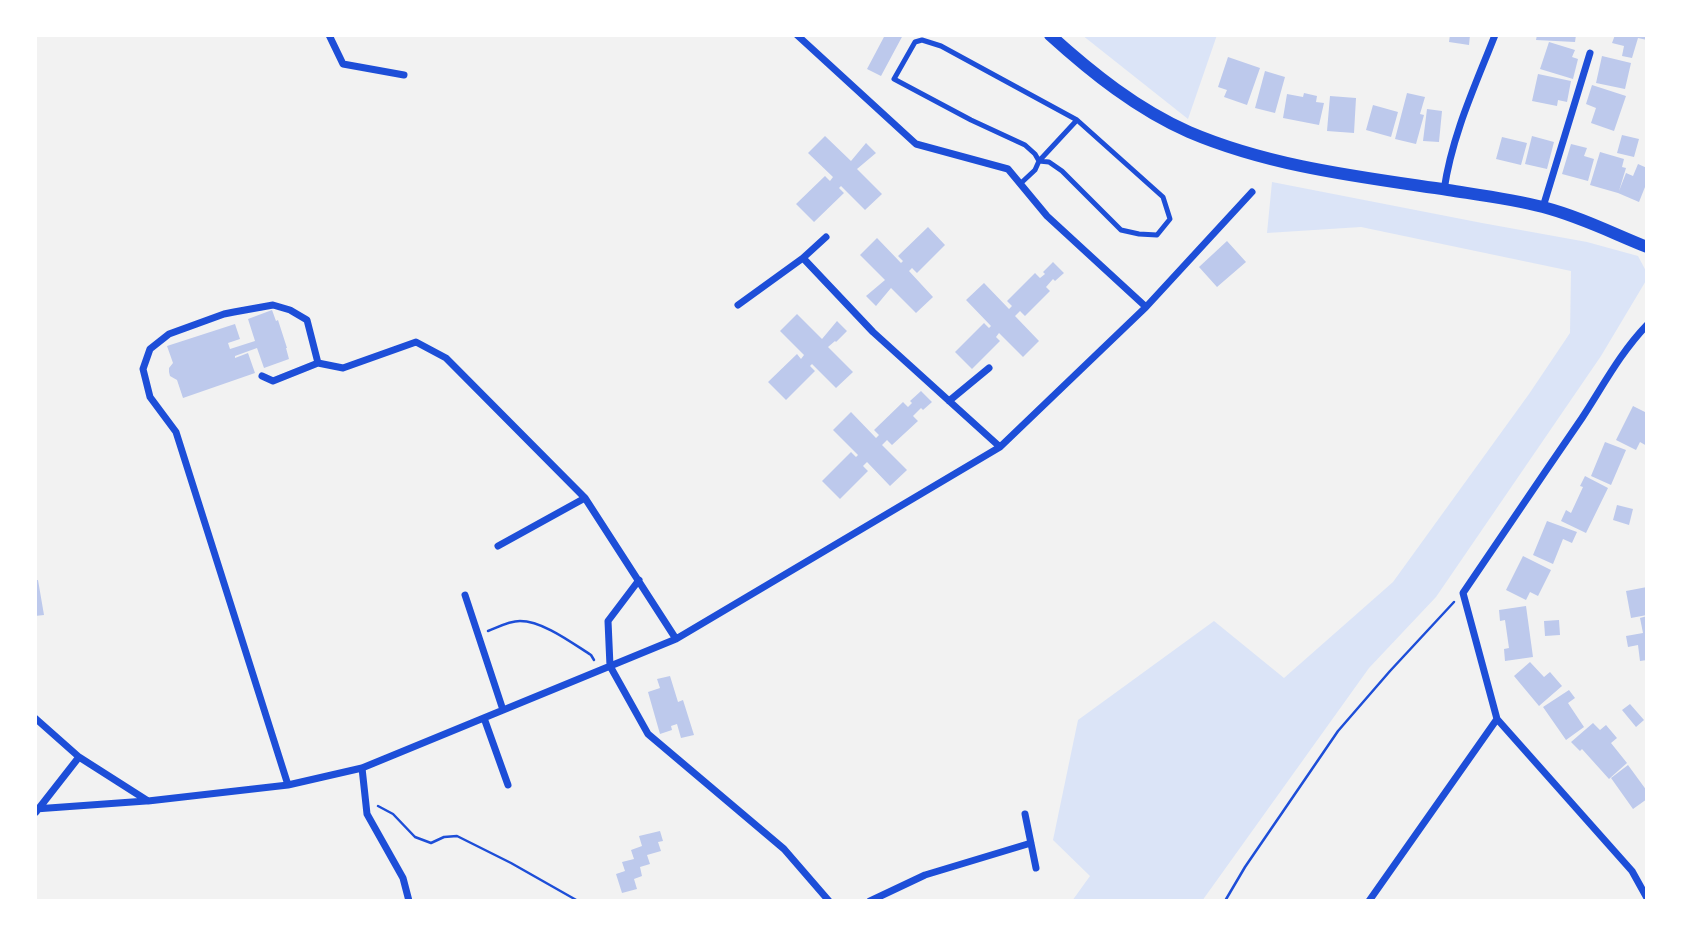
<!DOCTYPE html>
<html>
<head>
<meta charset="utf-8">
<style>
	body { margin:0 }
	#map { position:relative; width:1682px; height:936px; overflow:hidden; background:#f2f2f2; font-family:"Open Sans",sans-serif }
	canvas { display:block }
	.frame { position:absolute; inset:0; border:37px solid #fff; pointer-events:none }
</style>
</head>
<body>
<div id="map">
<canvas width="1682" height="936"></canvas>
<div class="frame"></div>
</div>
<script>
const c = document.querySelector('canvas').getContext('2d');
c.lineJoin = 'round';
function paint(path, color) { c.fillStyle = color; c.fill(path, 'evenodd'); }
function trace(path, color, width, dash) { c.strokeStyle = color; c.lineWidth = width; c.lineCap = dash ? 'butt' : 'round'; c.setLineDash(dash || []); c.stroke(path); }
const green = new Path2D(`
	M1082 35H1217L1188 119Z
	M1272 182 1482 223 1587 242 1638 256 1647 273V279L1601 356 1436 597 1369 668 1202 901H1072L1090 876 1053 840 1078 720 1214 621 1284 678 1393 582 1529 394 1570 333 1571 271 1361 227 1267 233Z`);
const building = new Path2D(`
	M885 35H903L881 76 867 69Z
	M1450 35H1470L1469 45 1449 42Z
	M1537 35H1576L1575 42 1536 40Z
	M1615 35H1647V40L1638 38 1632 58 1622 56 1624 46 1612 43Z
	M1549 42 1575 50 1572 57 1578 59 1573 79 1540 69Z
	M1602 56 1631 63 1625 89 1596 83Z
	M1228 57 1260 68 1247 105 1224 97 1227 90 1218 87Z
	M1265 71 1285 77 1275 113 1255 108Z
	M1538 74 1571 81 1567 102 1558 100 1557 106 1532 101Z
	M1592 85 1626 96 1614 131 1591 123 1596 108 1586 104Z
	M1304 93 1317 96 1316 102 1324 103 1319 125 1283 118 1287 94 1303 97Z
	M1407 93 1425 97 1420 114 1424 115 1416 144 1395 139Z
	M1330 96 1356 98 1354 133 1327 131Z
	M1373 105 1398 112 1391 137 1366 130Z
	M1427 109 1442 111 1439 142 1423 141Z
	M1622 135 1639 139 1634 157 1617 153Z
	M825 136 851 161 866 143 876 153 857 169 882 194 865 210 841 186 839 188 844 193 814 222 796 204 825 176 830 181 833 177 808 153Z
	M1532 136 1554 142 1547 169 1525 164Z
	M1502 137 1527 143 1521 165 1496 159Z
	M1571 144 1587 148 1584 156 1594 159 1588 181 1562 174Z
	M1600 152 1624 159 1622 167 1626 168 1619 191 1626 173 1633 176 1638 164 1647 168V182L1639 202 1618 193 1590 185Z
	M928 227 945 245 917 273 912 268 909 271 933 297 916 313 891 288 876 306 866 296 885 280 860 255 877 238 901 263 903 261 898 256Z
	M1227 241 1246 262 1217 287 1199 267Z
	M1053 262 1064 273 1055 281 1053 279 1046 287 1050 291 1025 316 1020 311 1015 316 1039 341 1023 357 999 333 996 337 1000 341 972 369 955 352 984 323 989 328 991 326 966 300 984 283 1009 309 1012 306 1007 301 1035 273 1040 278 1045 274 1043 272Z
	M272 310 276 321 278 320 287 348H286L289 359 264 368 257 348 235 356V358L248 353 255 373 183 398 177 380 170 376 169 372V368L173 363 167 346 235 324 240 339 228 343 230 349 255 341 248 319Z
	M797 314 822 339 837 321 847 331 836 342 835 341 828 347 853 372 836 388 812 364 810 366 815 371 786 400 768 382 797 354 801 359 804 355 780 331Z
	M921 391 932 402 923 410 921 408 913 416 918 421 892 445 887 440 882 445 907 470 890 486 867 462 863 466 868 471 840 499 822 481 851 452 856 457 858 455 833 430 851 412 876 438 879 435 874 430 903 402 908 407 912 403 910 401Z
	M1633 406 1647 413V446L1640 442 1636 450 1616 440Z
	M1605 442 1626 450 1611 485 1591 476Z
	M1585 476 1608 488 1586 533 1561 521 1566 510 1571 513 1583 487 1580 486Z
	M1617 505 1633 509 1629 525 1613 520Z
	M1547 521 1577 532 1572 543 1563 539 1553 564 1533 555Z
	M1523 556 1551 570 1538 596 1530 592 1526 600 1506 590Z
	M35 580H38L44 615 35 616Z
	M1647 587V615L1631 618 1626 591Z
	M1526 606 1533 657 1505 661 1504 649 1509 648 1505 620 1500 621 1499 610Z
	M1647 616V660L1640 661 1638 645 1628 647 1626 636 1643 633 1640 618Z
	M1559 620 1560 635 1545 636 1544 621Z
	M1530 662 1544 677 1550 672 1562 686 1539 706 1514 676Z
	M670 676 678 702 683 700 694 735 681 738 677 724 671 726 672 730 660 734 648 692 660 688 657 679Z
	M1569 690 1575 698 1568 703 1584 727 1566 740 1543 707Z
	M1630 704 1644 720 1636 727 1622 710Z
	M1593 723 1600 730 1606 725 1617 738 1611 743 1627 763 1609 779 1582 749 1580 751 1571 742Z
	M1628 765 1647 791V799L1633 809 1611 778Z
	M660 831 663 841 658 842 661 851 647 855 650 864 640 867 642 876 634 879 637 889 622 893 616 874 625 871 622 862 634 859 631 850 642 846 639 836Z`);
const path = new Path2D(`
	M488 631C498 627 509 621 520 621 543 621 572 643 591 655L594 660
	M378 806 393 814 415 837 431 843 444 837 457 836 511 863 578 901
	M1225 901 1245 867 1338 731 1390 671 1454 602`);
const service = new Path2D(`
	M1039 161 1077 120
	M1020 184 1035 170 1039 161 1035 154 1025 145 971 120 894 79 915 42 922 40 941 46 1077 120 1163 197 1170 219 1157 235 1139 234 1121 230 1062 171 1049 162 1039 161`);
const minor = new Path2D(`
	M329 35 343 64 404 75
	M797 35 916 144 1008 169 1047 216 1146 307
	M1444 190C1452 135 1475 86 1495 35
	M1543 207 1590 53
	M803 258 873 332 1000 447
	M738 305 803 258 826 237
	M1647 325C1620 353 1603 386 1582 418 1542 476 1503 534 1463 593L1497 719 1632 871 1647 898
	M262 376 273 381 318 363
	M949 401 989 368
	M498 546 585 498
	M639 580 608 621 610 666 648 734 784 849 829 901
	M465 595 503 710
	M35 718 79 757 148 801 288 785 362 768 676 639 1000 447 1146 307 1252 192
	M484 718 508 785
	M362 768 367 814 403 878 409 901
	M288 785 176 432 150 397 143 369 150 349 169 334 224 314 234 312 273 305 290 310 307 320 318 363 343 368 416 342 446 358 585 498 676 639
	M35 809 146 801
	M36 812 79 757
	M1025 814 1036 868
	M870 901 925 875 1031 843
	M1369 901 1497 719`);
const tertiary = new Path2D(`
	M1050 35C1092 73 1137 109 1189 132 1271 167 1361 177 1448 190 1480 195 1512 199 1543 207 1581 217 1612 233 1647 247`);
paint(green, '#dbe4f7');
paint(building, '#bdc9ec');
trace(path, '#1d4ed8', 2.5);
trace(service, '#1d4ed8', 5);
trace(minor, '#1d4ed8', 7);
trace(tertiary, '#1d4ed8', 12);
</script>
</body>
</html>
